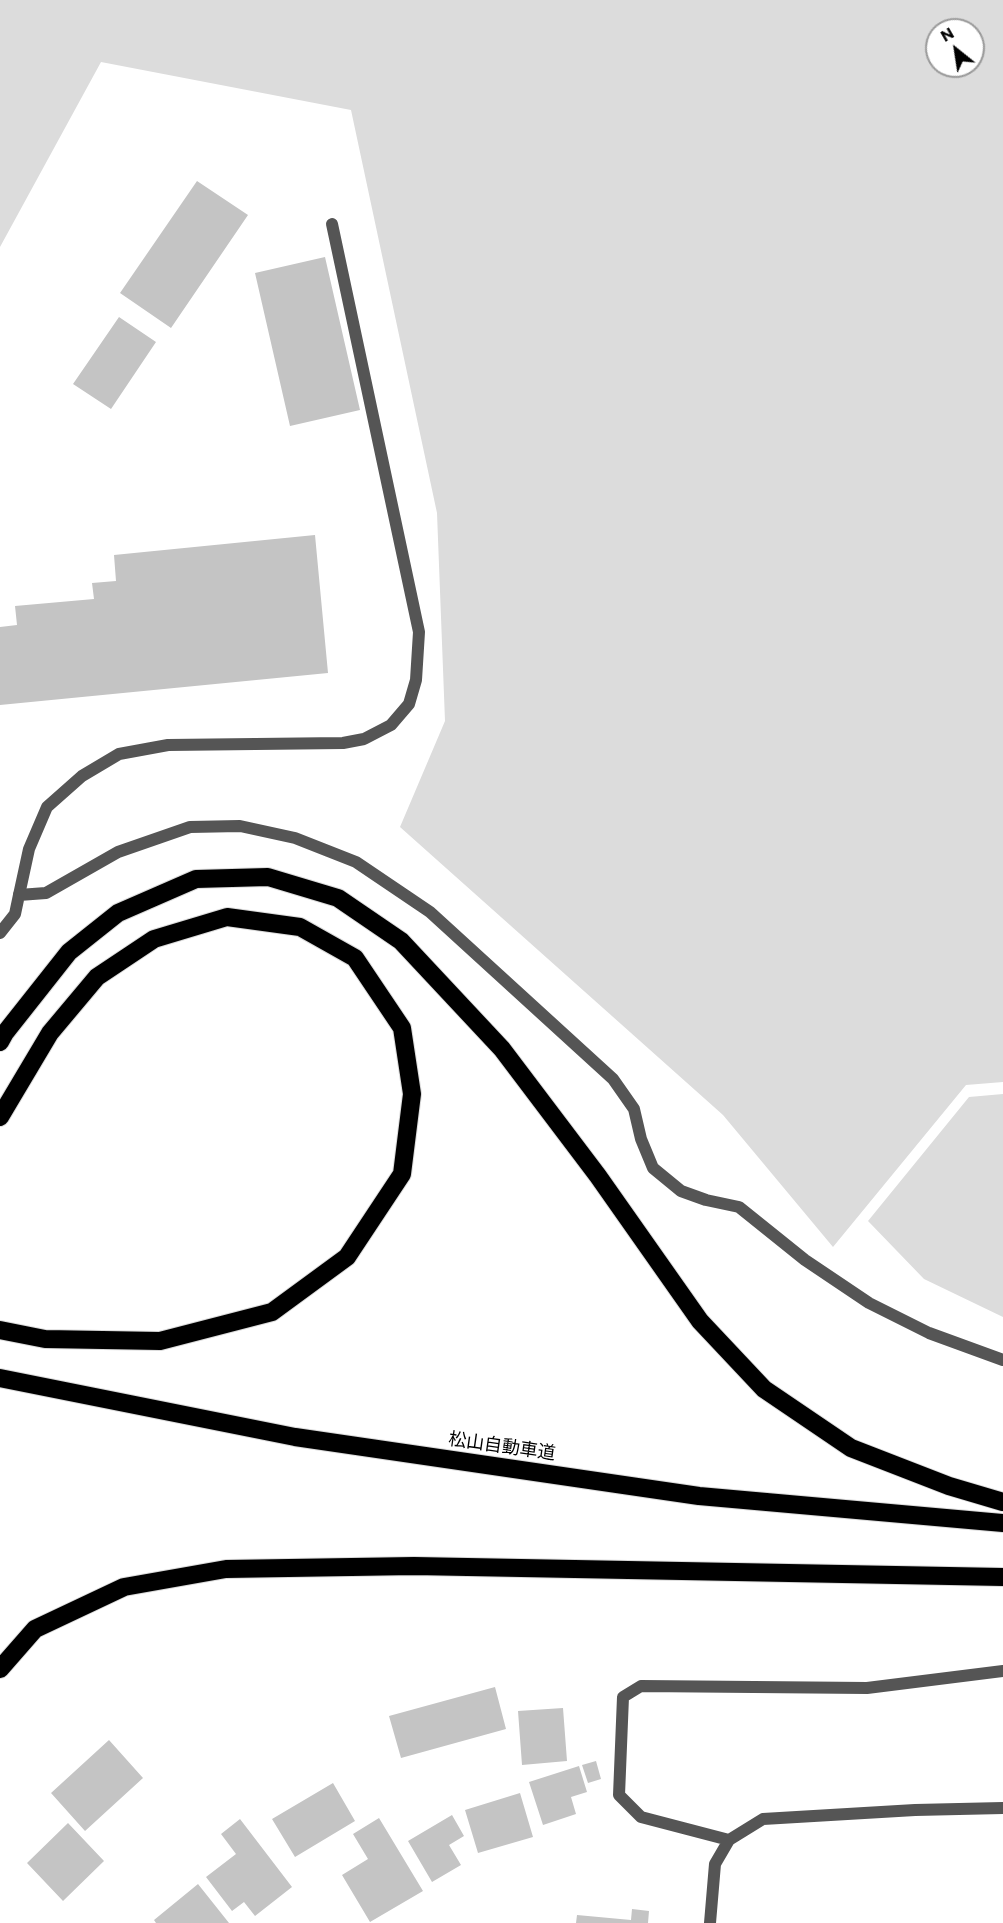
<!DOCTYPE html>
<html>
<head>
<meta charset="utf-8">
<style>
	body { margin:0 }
	#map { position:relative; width:1003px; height:1923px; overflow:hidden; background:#fff; font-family:Commissioner,sans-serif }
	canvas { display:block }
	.north { position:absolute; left:925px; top:18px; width:60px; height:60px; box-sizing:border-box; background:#fff; border:2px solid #999; border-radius:50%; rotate:330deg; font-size:16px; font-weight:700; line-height:24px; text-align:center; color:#000 }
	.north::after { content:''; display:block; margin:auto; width:21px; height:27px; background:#000; clip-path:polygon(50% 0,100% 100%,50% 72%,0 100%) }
</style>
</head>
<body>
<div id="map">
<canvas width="1003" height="1923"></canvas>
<div class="north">N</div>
</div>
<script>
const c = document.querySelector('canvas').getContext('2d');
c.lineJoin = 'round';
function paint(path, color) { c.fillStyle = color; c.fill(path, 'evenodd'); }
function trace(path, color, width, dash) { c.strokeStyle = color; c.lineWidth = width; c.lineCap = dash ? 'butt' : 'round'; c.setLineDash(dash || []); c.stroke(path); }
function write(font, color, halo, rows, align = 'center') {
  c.font = font + ' Commissioner,"Noto Sans JP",sans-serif'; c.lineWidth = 6; c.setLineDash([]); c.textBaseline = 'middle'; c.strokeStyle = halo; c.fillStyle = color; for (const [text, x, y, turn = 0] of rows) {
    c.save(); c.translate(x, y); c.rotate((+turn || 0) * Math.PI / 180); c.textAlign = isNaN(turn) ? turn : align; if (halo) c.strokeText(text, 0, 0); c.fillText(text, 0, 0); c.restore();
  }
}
const green = new Path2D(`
	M0 0H1003V1082L966 1085 833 1247 723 1115 400 827 445 721 437 513 351 110 101 62 0 247ZM937 30H973V66H937Z
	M1003 1094V1317L924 1279 868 1221 969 1097Z`);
const building = new Path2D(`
	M197 181 248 215 171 328 120 293Z
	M325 257 360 410 290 426 255 273Z
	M119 317 156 342 111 409 73 384Z
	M315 535 328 673 0 705V627L17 625 15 606 94 599 92 583 116 581 114 555Z
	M495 1687 506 1729 401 1758 389 1716Z
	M563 1708 567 1761 522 1765 518 1711Z
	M109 1740 143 1778 85 1831 51 1793Z
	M596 1761 601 1779 588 1783 582 1765Z
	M579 1766 587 1792 571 1797 576 1814 543 1825 529 1782Z
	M333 1783 355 1821 295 1857 272 1819Z
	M520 1793 533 1837 478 1853 465 1810Z
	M452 1815 464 1836 449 1845 461 1865 432 1882 408 1841Z
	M379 1818 423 1891 370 1922 342 1875 368 1859 353 1834Z
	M240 1819 292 1887 255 1916 244 1902 232 1911 206 1877 236 1854 221 1834Z
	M68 1823 104 1861 63 1901 27 1863Z
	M198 1884 229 1923H156L154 1920Z
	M632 1909 649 1911 648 1923H576L577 1915 631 1920Z`);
const lane = new Path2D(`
	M19 895 29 849 47 807 82 776 119 754 168 745 343 743 364 739 391 725 409 704 416 680 419 632 332 224`);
const street = new Path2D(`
	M0 933 15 914 19 895 46 893 118 852 190 827 240 826 295 838 356 862 430 912 613 1079 634 1109 641 1139 653 1168 681 1191 706 1200 739 1207 805 1260 869 1303 929 1333 1003 1360
	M729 1840 641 1817 619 1795 623 1697 641 1686 867 1688 1003 1671
	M710 1923 715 1864 729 1840 763 1819 915 1810 1003 1808`);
const highway = new Path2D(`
	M0 1042 5 1033 69 952 118 913 196 879 268 877 338 898 401 941 502 1049 598 1176 700 1321 764 1389 851 1448 949 1486 1003 1502
	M0 1117 50 1033 97 977 154 939 227 917 300 927 355 958 402 1028 412 1094 402 1174 347 1257 272 1312 160 1341 45 1339 0 1330
	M0 1378 295 1437 699 1496 1003 1523
	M0 1669 35 1629 124 1587 226 1569 414 1566 1003 1577`);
const streetNames = [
	["松山自動車道",502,1446,8]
];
paint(green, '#dcdcdc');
paint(building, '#c4c4c4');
trace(highway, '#dbdbdb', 20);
trace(lane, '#555', 12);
trace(street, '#555', 12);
trace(highway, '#000', 18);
write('18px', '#000', '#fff', streetNames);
</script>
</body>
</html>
